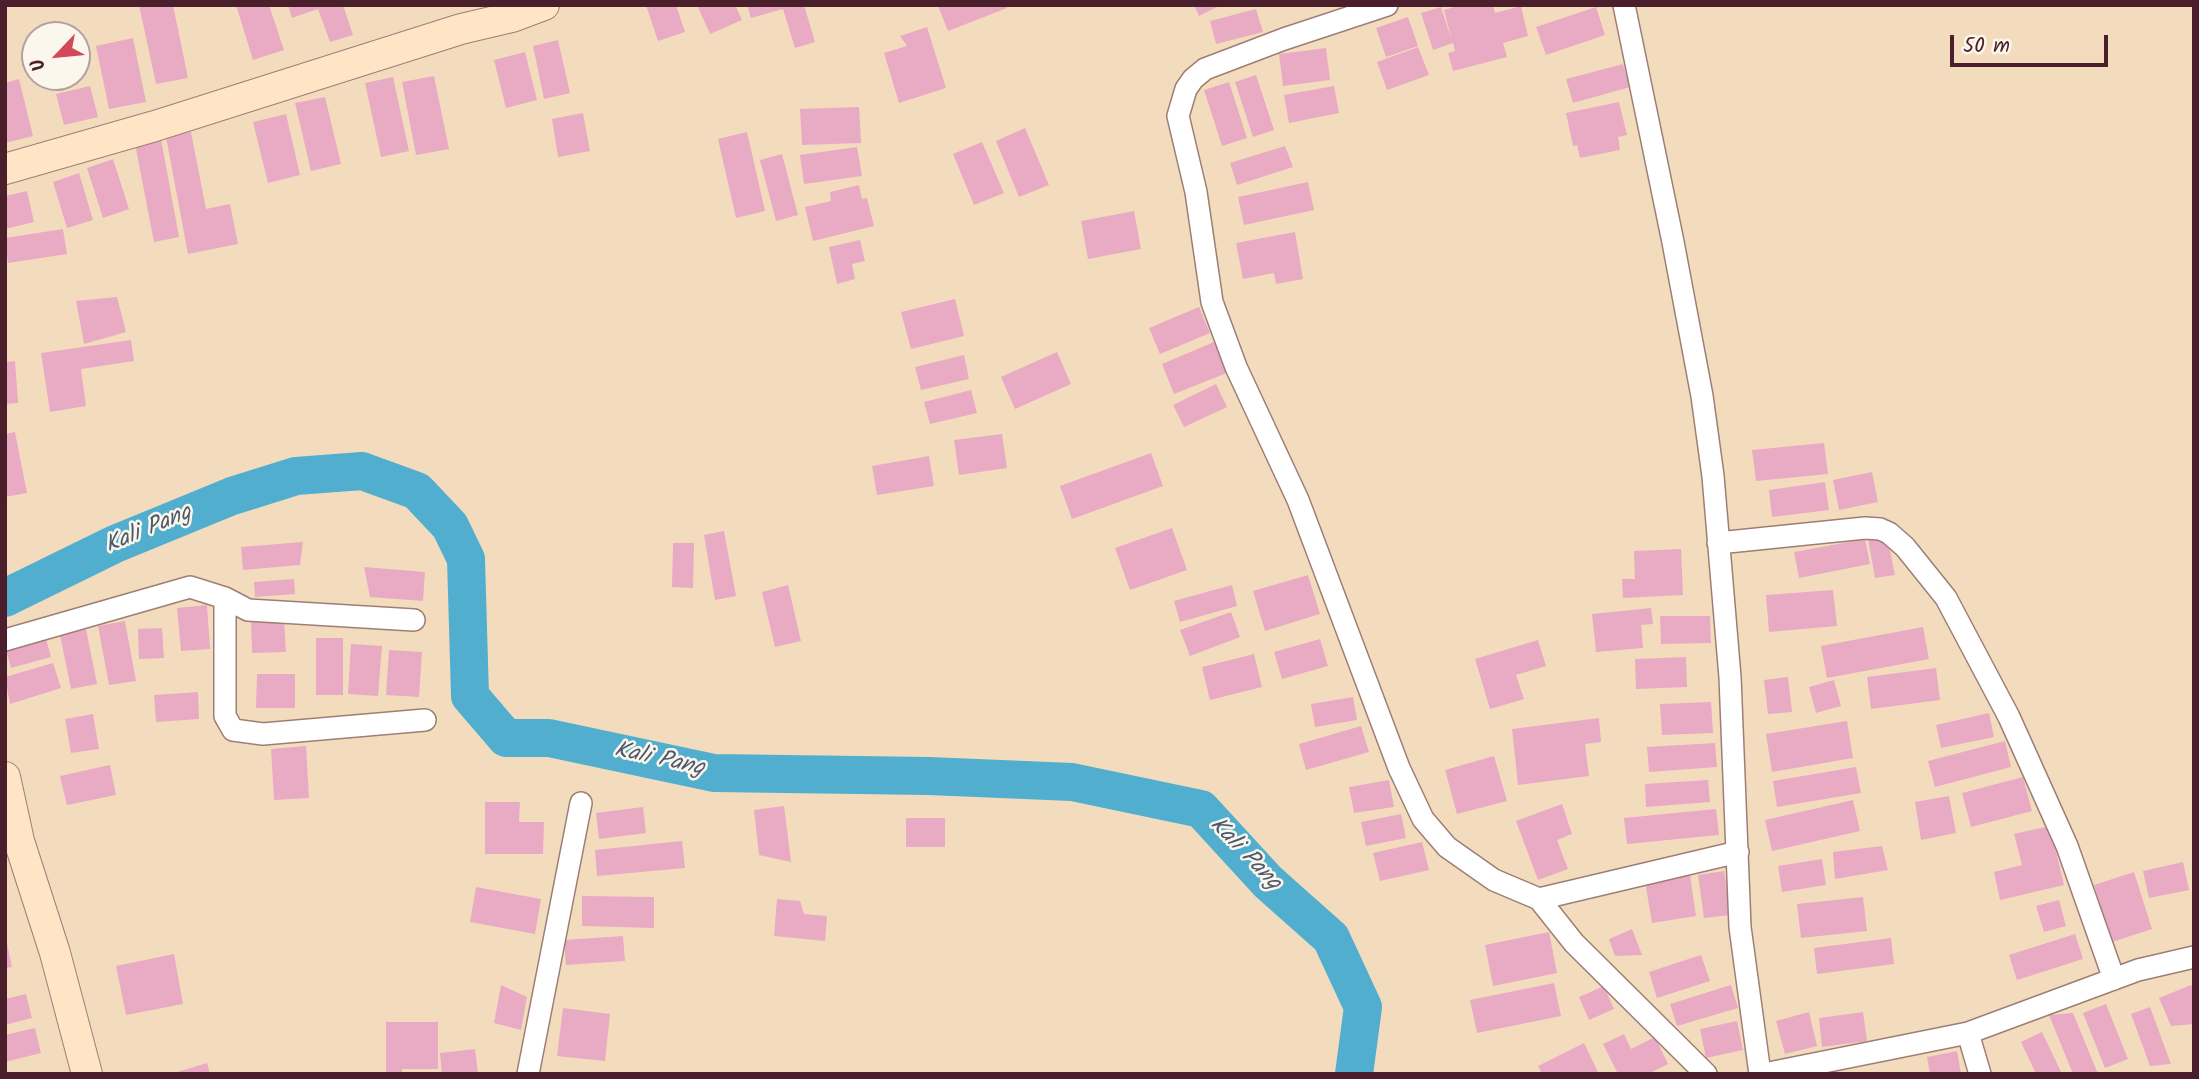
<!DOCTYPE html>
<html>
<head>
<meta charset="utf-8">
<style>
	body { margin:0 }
	#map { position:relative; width:2199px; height:1079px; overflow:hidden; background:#f3dcbe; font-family:Kalam,sans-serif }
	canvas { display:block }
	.frame { position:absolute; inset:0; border:7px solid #4a1f2b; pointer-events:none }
	.north { position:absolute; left:21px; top:21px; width:70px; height:70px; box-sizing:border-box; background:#fbf7ec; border:2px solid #b4a19f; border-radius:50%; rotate:244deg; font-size:19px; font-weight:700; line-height:28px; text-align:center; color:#4a1f2b }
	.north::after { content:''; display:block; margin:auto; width:24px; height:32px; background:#d1495b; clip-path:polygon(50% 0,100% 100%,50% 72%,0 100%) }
	.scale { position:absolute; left:1950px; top:35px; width:158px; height:32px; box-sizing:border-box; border:4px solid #4a1f2b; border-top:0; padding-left:9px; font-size:21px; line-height:24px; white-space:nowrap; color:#4a1f2b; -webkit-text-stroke:5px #fbf7ec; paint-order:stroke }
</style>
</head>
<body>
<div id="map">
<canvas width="2199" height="1079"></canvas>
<div class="frame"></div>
<div class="north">U</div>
<div class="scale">50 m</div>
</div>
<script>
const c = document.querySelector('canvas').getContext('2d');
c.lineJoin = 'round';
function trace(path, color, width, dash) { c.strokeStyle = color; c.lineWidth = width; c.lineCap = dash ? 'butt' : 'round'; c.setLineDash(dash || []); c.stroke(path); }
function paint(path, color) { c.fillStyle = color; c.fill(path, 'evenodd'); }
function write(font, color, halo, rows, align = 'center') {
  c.font = font + ' Kalam,sans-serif'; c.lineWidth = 5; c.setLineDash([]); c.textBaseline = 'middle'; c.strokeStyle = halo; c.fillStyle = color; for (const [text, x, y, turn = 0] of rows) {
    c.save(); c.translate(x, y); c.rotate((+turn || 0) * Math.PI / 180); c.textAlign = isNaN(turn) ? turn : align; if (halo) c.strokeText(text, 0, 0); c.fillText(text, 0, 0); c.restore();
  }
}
const river = new Path2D(`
	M5 598 115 544 232 496 296 476 362 471 417 491 450 526 466 559 470 696 506 738H549L714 773 929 776 1072 782 1201 809 1268 882 1331 938 1363 1007 1354 1074`);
const building = new Path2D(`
	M139 5H173L188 78 156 84Z
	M236 5H269L284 50 253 60Z
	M288 5H343L353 35 330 42 318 9 292 18Z
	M646 5H676L685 32 658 41Z
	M697 5H735L742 20 710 34Z
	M747 5H804L815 42 795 48 783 9 751 18Z
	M941 5H1006L1007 8 948 31 938 6Z
	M1194 5H1221L1199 16Z
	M1461 5H1493L1495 13 1521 6 1528 36 1503 43 1507 57 1453 71 1448 53 1455 51 1453 43 1433 50 1421 13 1441 7 1452 41 1444 10Z
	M1596 7 1605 35 1546 55 1536 27Z
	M1256 9 1263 32 1216 44 1210 21Z
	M1408 17 1418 46 1386 57 1376 28Z
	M927 27 946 88 899 103 884 53 907 46 900 36Z
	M133 38 146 102 109 109 96 46Z
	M558 40 570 93 544 99 533 46Z
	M1418 47 1429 75 1387 90 1377 62Z
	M1326 48 1330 80 1283 86 1279 54Z
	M525 52 537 100 506 108 494 60Z
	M1623 64 1630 87 1573 103 1566 79Z
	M1256 75 1274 130 1253 137 1235 82Z
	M434 76 449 149 416 155 402 82Z
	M393 77 409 151 381 157 365 83Z
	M19 79 33 136 5 143V83Z
	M1229 82 1247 138 1222 146 1204 90Z
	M90 86 98 117 64 125 56 94Z
	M1334 86 1339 113 1289 123 1284 95Z
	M325 97 341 164 311 171 295 103Z
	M1619 102 1627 135 1618 137 1620 150 1580 158 1577 145 1573 146 1566 113Z
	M859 107 861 143 802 145 800 109Z
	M583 113 590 151 558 157 552 119Z
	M286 114 300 175 268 183 253 122Z
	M1025 128 1049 185 1019 197 996 141Z
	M191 132 206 209 230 204 238 244 188 254 166 137Z
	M747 132 765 211 736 218 718 139Z
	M161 139 179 237 154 242 135 144Z
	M982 142 1004 193 974 205 953 154Z
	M1285 146 1293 167 1237 185 1230 163Z
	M857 147 862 176 804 184 800 155Z
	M782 154 798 215 776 221 760 160Z
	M113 159 129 209 103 218 87 168Z
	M79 173 93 220 67 228 53 182Z
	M1308 182 1314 210 1244 225 1238 197Z
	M859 185 862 199 867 198 874 226 813 241 805 207 831 201 830 192Z
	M27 191 34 222 5 229V196Z
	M1134 211 1141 249 1088 259 1081 221Z
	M63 229 67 254 8 263 5 238Z
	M1295 232 1303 279 1276 284 1274 273 1243 279 1236 243Z
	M860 240 865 261 852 264 855 279 837 284 829 247Z
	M117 297 126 332 84 344 76 301Z
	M955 299 964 336 911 349 901 312Z
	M1199 307 1210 333 1160 354 1149 328Z
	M131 340 134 361 81 369 86 406 50 412 41 353Z
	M1214 342 1227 373 1174 394 1162 364Z
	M1057 352 1071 384 1015 409 1001 377Z
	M964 355 969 379 921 390 915 367Z
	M15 361 18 403 5 404V362Z
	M1216 384 1227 407 1184 427 1173 405Z
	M971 390 977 413 930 424 924 402Z
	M15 432 27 493 5 497V434Z
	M1002 434 1007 468 959 475 954 440Z
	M1824 443 1828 474 1756 481 1752 450Z
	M1151 453 1163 486 1072 519 1060 486Z
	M929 456 934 486 877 495 872 466Z
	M1872 472 1878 502 1839 510 1833 480Z
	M1825 482 1829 510 1772 517 1769 490Z
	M1172 528 1187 570 1130 590 1115 548Z
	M724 531 736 596 715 600 704 535Z
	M1887 536 1895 575 1875 578 1868 539Z
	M1865 539 1870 564 1799 578 1794 552Z
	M303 542 300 565 243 570 241 547Z
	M673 543H694L693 588 672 587Z
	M1681 549 1683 595 1623 598 1622 579H1635L1634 551Z
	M364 567 425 572 423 601 370 597Z
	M1308 575 1320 614 1265 631 1253 591Z
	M294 579 295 594 255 597 254 582Z
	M788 585 801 641 775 647 762 592Z
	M1232 585 1237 606 1180 622 1174 601Z
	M1833 590 1837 626 1769 632 1766 595Z
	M207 605 210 649 181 651 177 608Z
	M1651 608 1653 624 1641 625 1643 648 1596 652 1592 614Z
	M1231 612 1240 637 1190 656 1180 630Z
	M1660 616H1710L1711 643 1661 644Z
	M125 621 136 681 109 685 98 626Z
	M284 621 286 652 252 653 251 622Z
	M1923 627 1929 659 1827 678 1821 646Z
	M162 628 164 658 139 659 138 629Z
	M86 629 97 684 71 689 60 635Z
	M316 638H343V695H316Z
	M46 639 51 657 11 668 6 650Z
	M1320 639 1328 666 1282 679 1274 652Z
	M1538 640 1546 666 1516 675 1524 699 1490 709 1475 659Z
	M351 644 382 646 378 696 348 694Z
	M389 650 422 652 419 697 386 695Z
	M1254 654 1262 687 1210 700 1202 667Z
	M1686 657 1687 687 1636 689 1635 659Z
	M53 663 61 688 10 704 5 677Z
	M1936 668 1940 700 1871 709 1867 677Z
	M257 674H295V708H256Z
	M1788 677 1792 712 1768 714 1764 680Z
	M1834 680 1841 706 1816 713 1809 687Z
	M198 692 199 719 156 722 154 695Z
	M1353 697 1357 720 1315 727 1311 704Z
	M1711 702 1713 733 1662 735 1660 704Z
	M1989 713 1994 737 1941 748 1936 725Z
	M93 714 99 749 71 753 65 719Z
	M1599 718 1601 742 1585 744 1589 776 1518 785 1512 729Z
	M1847 721 1853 758 1772 772 1766 734Z
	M1361 726 1369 752 1306 770 1299 744Z
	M2005 741 2011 767 1935 787 1928 761Z
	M1715 743 1717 767 1649 772 1647 747Z
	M306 746 309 798 274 800 271 749Z
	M1494 756 1507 801 1457 814 1445 770Z
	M110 765 116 795 67 805 60 776Z
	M1856 767 1861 793 1777 807 1773 781Z
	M2023 777 2032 811 1971 827 1962 793Z
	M1389 780 1394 807 1354 813 1349 787Z
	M1708 780 1710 802 1646 807 1645 784Z
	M1949 796 1956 833 1921 840 1915 802Z
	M1853 800 1860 831 1772 851 1765 820Z
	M485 802H520L519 822H544L543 854H485Z
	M1562 804 1572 834 1557 840 1568 869 1538 880 1516 821Z
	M784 806 791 862 759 855 754 810Z
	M643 807 646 833 599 839 596 813Z
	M1716 809 1719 835 1627 844 1624 818Z
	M1401 814 1406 838 1366 846 1361 822Z
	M906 818H945V847H906Z
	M2050 826 2064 885 2000 900 1994 872 2022 865 2014 834Z
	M682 841 685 868 597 876 595 850Z
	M1422 842 1429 870 1380 881 1373 853Z
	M1882 846 1888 870 1835 879 1833 852Z
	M1822 859 1826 885 1782 892 1778 866Z
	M2183 862 2189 890 2149 898 2143 871Z
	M1724 871 1731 915 1704 918 1698 875Z
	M2134 872 2152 929 2112 942 2094 885Z
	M1690 875 1696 916 1652 923 1645 881Z
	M476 887 541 899 535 934 470 922Z
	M582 896 654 897V928L582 926Z
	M1863 897 1867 931 1801 938 1797 904Z
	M777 899 800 901 804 914 827 916 825 941 774 936Z
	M2059 900 2066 926 2044 932 2036 906Z
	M1632 929 1642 955 1615 956 1609 939Z
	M1549 932 1557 973 1493 986 1485 945Z
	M5 934 12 967 5 968Z
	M2075 934 2083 959 2017 980 2009 955Z
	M623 936 625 961 566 965 564 940Z
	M1891 938 1894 964 1817 974 1814 948Z
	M174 954 183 1004 126 1015 116 966Z
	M1701 955 1710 981 1657 998 1649 972Z
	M1554 983 1561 1016 1477 1033 1470 1000Z
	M501 985 527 997 521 1030 494 1023Z
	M1731 985 1738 1008 1677 1026 1670 1004Z
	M2191 985 2194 992V1024L2171 1026 2159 998Z
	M1604 986 1614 1009 1589 1020 1579 997Z
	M26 994 32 1018 5 1025V999Z
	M2106 1004 2128 1059 2105 1068 2083 1013Z
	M2150 1007 2171 1064 2150 1066 2131 1014Z
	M563 1008 610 1014 605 1061 557 1056Z
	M1809 1012 1817 1046 1785 1054 1776 1021Z
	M1863 1012 1867 1041 1822 1047 1819 1018Z
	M2073 1013 2098 1074H2073L2049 1015Z
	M1737 1021 1743 1050 1706 1058 1700 1029Z
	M386 1022H438V1069H402V1074H386Z
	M35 1028 41 1053 5 1062V1035Z
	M2042 1032 2062 1074H2036L2021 1042Z
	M1624 1034 1631 1049 1655 1037 1668 1064 1648 1074H1618L1603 1044Z
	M1584 1043 1599 1074H1542L1538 1066Z
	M475 1049 478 1074H442L440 1053Z
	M1957 1051 1961 1074H1930L1927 1057Z
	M207 1063 210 1074H174V1073Z`);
const street = new Path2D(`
	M1387 5 1284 39 1205 69 1193 79 1186 89 1178 116 1196 192 1212 302 1236 367 1298 500 1399 768 1423 819 1447 847 1494 880 1539 899 1574 943 1706 1074
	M1624 5 1673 242 1702 396 1713 476 1730 677 1740 927 1760 1074
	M1718 543 1865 528 1880 529 1889 533 1905 547 1946 598 2009 717 2067 846 2114 979
	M225 598V716L233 730 263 734 425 720
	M5 640 190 587 225 598 248 610 414 620
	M1539 899 1738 852
	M1968 1033 1980 1074
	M528 1074 581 803
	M1764 1074 1968 1033 2138 970 2194 957`);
const secondary = new Path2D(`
	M5 169 155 126 461 29 512 17 544 5
	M5 777 19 841 55 953 87 1074`);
const waterNames = [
	["Kali Pang",149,531,-23],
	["Kali Pang",659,761,12],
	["Kali Pang",1244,855,46]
];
trace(river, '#51aecf', 38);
paint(building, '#e8abc3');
trace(street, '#9e7e74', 24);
trace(secondary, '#9e7e74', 32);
trace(street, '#fff', 21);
trace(secondary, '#ffe4c6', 30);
write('italic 23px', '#4d586d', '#fbf7ec', waterNames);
</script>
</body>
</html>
